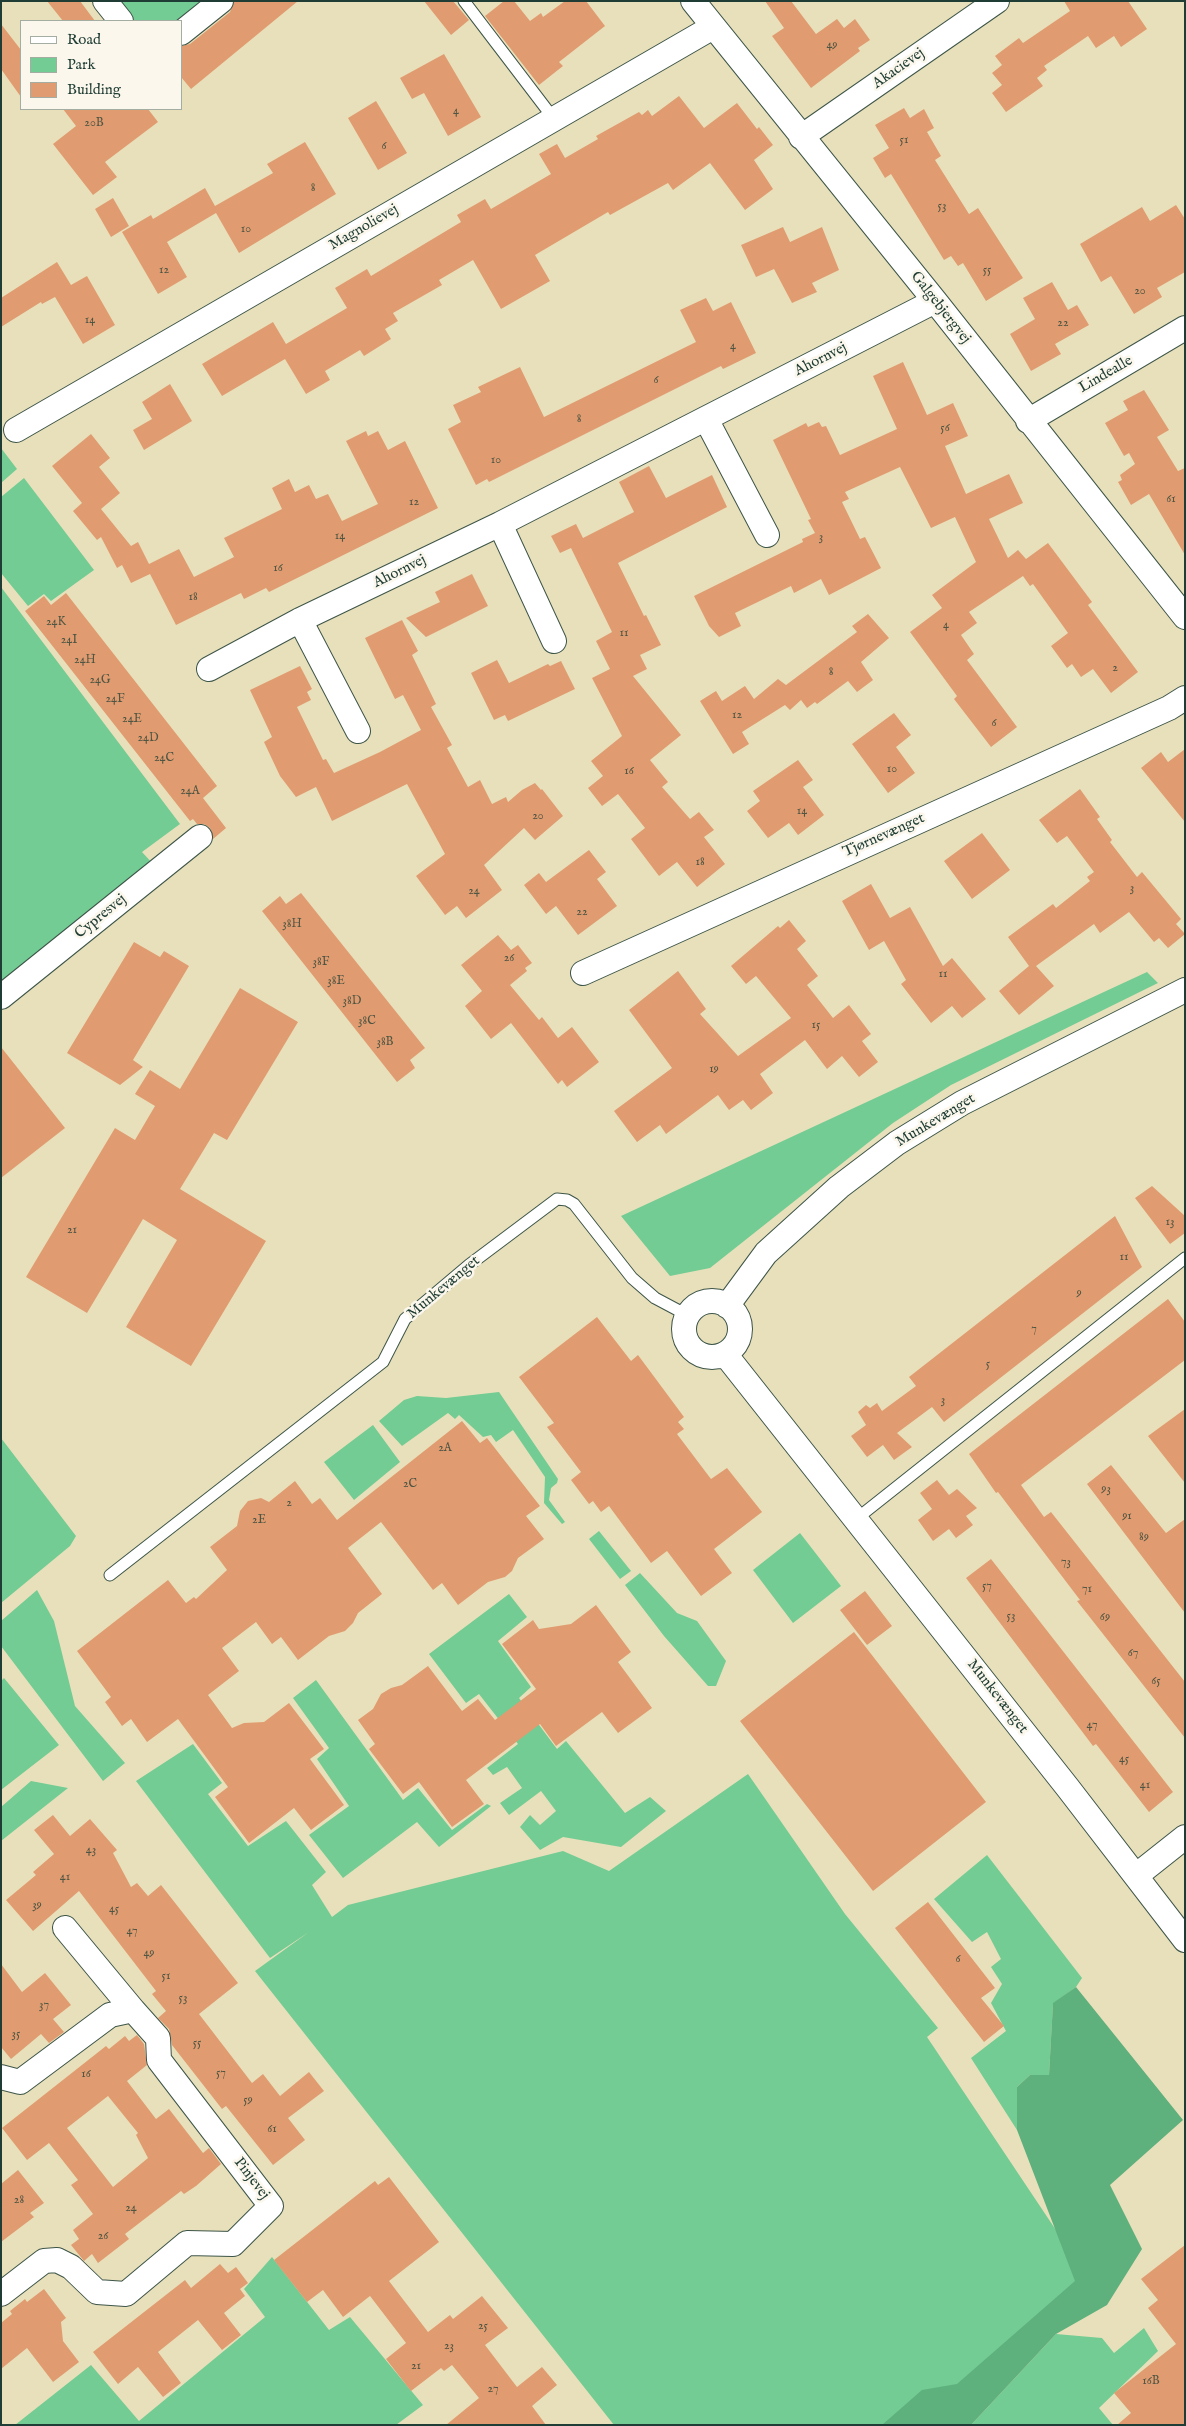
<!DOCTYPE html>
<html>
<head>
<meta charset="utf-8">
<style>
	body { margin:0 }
	#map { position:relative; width:1186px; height:2426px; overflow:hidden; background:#e8e0bb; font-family:"IM FELL English",serif }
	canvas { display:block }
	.frame { position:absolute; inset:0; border:2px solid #1f3d34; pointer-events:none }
	.legend { position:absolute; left:20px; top:20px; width:162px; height:90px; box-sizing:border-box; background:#fbf7ec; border:1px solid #a3ada2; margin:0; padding:6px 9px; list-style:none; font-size:15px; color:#1f3d34 }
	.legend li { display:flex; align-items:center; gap:10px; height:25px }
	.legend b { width:25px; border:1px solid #a3ada2 }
</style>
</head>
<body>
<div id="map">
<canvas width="1186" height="2426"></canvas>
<div class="frame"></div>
<ul class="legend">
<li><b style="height:6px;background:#fff"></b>Road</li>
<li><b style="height:14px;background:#73cc93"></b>Park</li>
<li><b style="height:14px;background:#e09c70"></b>Building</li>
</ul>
</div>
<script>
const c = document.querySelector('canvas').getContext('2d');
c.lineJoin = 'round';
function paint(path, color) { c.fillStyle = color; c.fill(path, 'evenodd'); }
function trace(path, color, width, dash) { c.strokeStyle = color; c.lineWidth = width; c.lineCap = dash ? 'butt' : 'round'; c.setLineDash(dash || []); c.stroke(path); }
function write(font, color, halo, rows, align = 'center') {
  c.font = font + ' "IM FELL English",serif'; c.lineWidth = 5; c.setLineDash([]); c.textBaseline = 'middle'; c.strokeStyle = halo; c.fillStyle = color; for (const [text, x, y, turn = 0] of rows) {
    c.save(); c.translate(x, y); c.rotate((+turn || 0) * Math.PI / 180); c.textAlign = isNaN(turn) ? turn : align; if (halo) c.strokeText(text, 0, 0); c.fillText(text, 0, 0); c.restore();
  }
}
const green = new Path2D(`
	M117 1H205L180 21H132Z
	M1 448 17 469 1 483Z
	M24 478 94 570 51 601 44 594 28 606 1 573V497Z
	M1 587 180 824 142 852 154 865 1 991Z
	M1147 972 1158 983 951 1085 893 1123 710 1268 670 1276 621 1216Z
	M499 1392 558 1479 557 1483 551 1488 549 1500 565 1522 562 1524 544 1503 545 1477 513 1430 496 1442 491 1435 483 1437 459 1415 455 1419 448 1413 402 1446 379 1421 404 1400 417 1396 446 1398Z
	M373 1425 400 1462 354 1500 324 1462Z
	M1 1438 76 1536 70 1546 1 1603Z
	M599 1531 631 1571 620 1579 589 1539Z
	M800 1533 841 1586 793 1623 753 1570Z
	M640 1573 677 1613 697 1621 726 1661 716 1686H708L664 1636 625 1585Z
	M37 1590 54 1621 75 1706 125 1763 103 1781 1 1646V1621Z
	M509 1594 527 1617 498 1641 531 1687 519 1698 557 1749 566 1741 625 1813 650 1797 666 1811 621 1847 563 1837 540 1850 520 1827 530 1815 540 1825 556 1811 541 1791 509 1815 500 1803 522 1788 507 1767 493 1775 487 1768 518 1744 479 1694 466 1703 429 1654Z
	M4 1678 59 1745 1 1790V1681Z
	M316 1680 403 1800 418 1788 452 1830 487 1804 491 1806 439 1847 417 1822 343 1878 309 1835 349 1806 317 1759 329 1748 293 1698Z
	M193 1744 222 1783 208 1794 248 1846 286 1821 326 1872 312 1885 332 1917 348 1905 563 1851 609 1871 748 1774 845 1914 938 2028 927 2037 1094 2287 920 2425H614L255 1971 309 1932 270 1958 136 1781Z
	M31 1781 68 1788 1 1841V1807Z
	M987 1855 1082 1978 1076 1987 1053 2004 1049 2075H1030L1017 2087V2130L971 2058 1006 2031 991 2003 1002 1984 991 1967 1001 1959 987 1932 972 1942 934 1899Z
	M272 2257 329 2330 350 2317 423 2405 396 2425H15L91 2365 139 2421 265 2317 244 2289Z
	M1144 2328 1158 2351 1099 2408 1113 2425H971L1056 2334 1102 2338 1114 2353Z`);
const forest = new Path2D(`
	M1076 1987 1183 2120 1110 2185 1142 2249 1107 2305 1056 2334 971 2425H882L922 2390 957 2384 1075 2281 1017 2130V2087L1030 2075H1049L1053 2003Z`);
const building = new Path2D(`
	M47 1H80L95 21H63Z
	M234 1H298L191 89 181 77V46L190 44 230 12Z
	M424 1H453L469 20 451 35Z
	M504 1H514L530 21 541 13 543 17 565 1H586L605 26 559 62 563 66 539 85 485 16Z
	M765 1H791L816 34 837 19 844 28 855 19 870 40 858 48 860 51 811 88 772 36 784 28Z
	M1064 1H1128L1147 29 1121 47 1114 36 1096 48 1088 36 1044 66 1047 70 1037 78 1043 86 1006 112 992 93 1002 85 992 73 1002 65 995 56 1019 38 1023 43 1070 11Z
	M1 24 21 50V97L1 69Z
	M444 54 481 117 448 136 424 93 412 99 400 78Z
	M679 96 704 128 737 103 757 129 759 127 773 145 754 160 773 189 745 210 710 163 673 190 668 183 610 215 608 212 535 255 550 281 501 309 473 260 439 280 442 285 393 313 398 321 385 329 391 339 364 356 360 350 325 371 330 380 306 394 285 359 222 396 202 364 273 322 286 344 347 308 335 288 367 269 371 276 461 222 457 215 485 199 491 209 551 174 539 154 557 144 565 158 598 139 596 136 639 112 642 115 648 110 652 116Z
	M376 101 407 153 378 170 348 118Z
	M904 108 910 118 924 109 934 128 927 132 941 156 935 160 969 214 978 208 1023 278 986 301 963 263 958 266 951 256 944 260 891 174 885 178 873 158 889 148 875 125Z
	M63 109H148L158 122 105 162 117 177 93 195 53 144 76 126Z
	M305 142 336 194 239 253 216 213 167 242 187 277 158 294 122 232 151 215 153 219 205 188 215 206 273 173 267 164Z
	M113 198 129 226 111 237 95 209Z
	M1176 205 1185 219V272L1157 288 1162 297 1134 314 1111 276 1101 282 1080 244 1142 207 1150 221Z
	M783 227 790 242 822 227 839 270 812 283 817 292 792 303 774 269 756 277 741 245Z
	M57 262 71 285 87 276 115 325 83 344 55 297 42 304 41 302 1 327V298Z
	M1052 282 1068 310 1077 305 1089 325 1055 344 1061 354 1031 371 1010 334 1035 319 1023 298Z
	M706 298 713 311 731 302 756 353 723 369 721 366 489 482 487 479 476 485 448 429 461 422 453 405 481 392 478 387 520 367 544 417 696 342 680 310Z
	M903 362 927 415 953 403 968 436 945 446 966 494 1009 474 1023 503 989 519 1008 558 1018 550 1026 559 1048 543 1092 602 1088 605 1138 672 1111 693 1093 669 1081 677 1072 664 1067 668 1051 646 1068 633 1033 584 1030 586 1023 576 969 612 977 623 961 635 974 654 967 660 1017 727 991 747 954 699 957 696 910 632 942 608 932 595 976 562 955 517 931 528 900 467 845 492 849 499 842 502 860 539 865 537 881 568 829 595 821 579 794 593 791 586 735 613 741 626 719 637 709 626 694 596 803 542 802 539 815 533 808 520 811 519 773 440 806 423 808 427 819 422 822 427 826 426 840 455 897 429 873 376Z
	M170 384 192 421 144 450 133 430 152 419 142 402Z
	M1144 390 1169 430 1157 437 1178 471 1185 468V555L1149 494 1131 505 1118 482 1122 480 1120 475 1135 464 1129 453 1124 456 1105 423 1128 410 1123 401Z
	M366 431 368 436 378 431 388 450 405 441 438 508 269 592 266 588 244 599 241 593 176 625 150 574 131 583 122 565 117 568 101 537 97 540 73 511 82 503 52 466 91 434 110 458 99 467 120 493 101 509 131 546 138 542 149 564 179 549 194 577 234 557 224 538 282 509 272 488 289 479 295 492 309 485 316 499 328 494 342 521 378 504 346 441Z
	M649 466 666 498 712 475 727 507 618 563 644 616 646 615 661 645 640 655 647 669 633 676 681 735 650 760 668 782 662 787 690 819 699 812 714 830 704 837 725 864 697 887 677 862 659 876 631 839 645 828 618 794 602 806 588 788 603 776 591 761 622 736 592 678 610 669 596 641 612 632 571 548 560 553 551 536 576 524 583 538 634 512 619 482Z
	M472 574 488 606 426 637 406 618 440 602 435 592Z
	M66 593 217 786 203 798 226 828 213 839 210 828 204 824H197L193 819 190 821 25 611 44 596 51 605Z
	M868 614 889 638 861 662 873 680 857 692 848 681 817 704 815 702 807 708 801 700 790 710 785 705 742 732 749 744 733 754 700 701 716 691 722 701 745 686 754 699 778 679 786 685 857 632 852 626Z
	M402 620 418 651 412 655 436 704 431 707 452 745 447 748 468 787 480 780 492 804 506 797 508 802 522 790 535 783 541 790 542 789 563 816 535 840 524 828 484 865 502 890 466 918 457 906 445 915 416 876 445 854 407 784 332 821 316 787 296 797 280 776 264 742 272 737 250 690 300 666 312 689 307 692 311 700 297 707 323 760 326 759 334 773 380 752 421 730 403 695 395 699 365 638Z
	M497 660 509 683 548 664 550 666 561 661 575 689 508 721 505 715 494 720 471 673Z
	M894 713 911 735 896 747 915 773 888 793 852 744Z
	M1185 749V822L1141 768 1161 752 1168 762Z
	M798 760 813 780 803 787 824 815 798 835 789 823 768 838 747 811 760 801 753 791Z
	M1080 789 1100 817 1097 819 1112 840 1110 842 1137 877 1142 872 1181 919 1176 924 1185 934 1168 948 1159 938 1154 942 1129 912 1100 933 1094 924 1036 966 1054 986 1019 1015 999 991 1029 966 1008 937 1053 904 1056 908 1090 881 1087 877 1094 872 1067 836 1057 843 1039 820Z
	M982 833 1010 870 972 899 944 861Z
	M589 850 606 872 597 879 617 906 578 935 556 906 546 914 524 885 539 873 546 882Z
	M871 884 890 918 910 907 943 966 952 958 986 999 962 1018 952 1006 931 1023 901 984 906 980 884 941 869 950 842 901Z
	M301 893 425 1048 410 1060 415 1068 397 1082 262 911 280 896 286 904Z
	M789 920 806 941 797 949 818 976 807 985 833 1018 849 1005 871 1034 862 1041 878 1062 859 1077 842 1056 827 1069 805 1040 760 1074 773 1093 751 1110 743 1100 729 1110 718 1095 666 1134 660 1125 637 1142 614 1111 672 1068 629 1010 678 971 706 1009 700 1014 738 1056 791 1018 756 976 746 984 731 966 778 926 780 928Z
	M498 935 511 950 518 945 532 963 525 968 527 971 510 985 539 1020 542 1017 558 1038 572 1027 599 1062 567 1087 562 1080 558 1084 511 1023 491 1039 465 1006 482 991 461 965Z
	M134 942 160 957 164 951 189 966 133 1060 143 1067 120 1085 67 1053Z
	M240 988 298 1022 227 1140 214 1133 180 1189 266 1241 191 1366 126 1327 177 1240 143 1219 87 1313 26 1277 115 1128 135 1140 155 1106 135 1094 150 1070 180 1089Z
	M1 1047 65 1128 1 1178Z
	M1152 1186 1185 1216V1233L1170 1244 1135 1198Z
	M1115 1216 1142 1267 944 1422 932 1407 897 1433 912 1447 894 1460 883 1445 867 1457 851 1436 866 1425 858 1412 866 1405 870 1408 877 1403 882 1411 916 1386 909 1377Z
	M1168 1299 1185 1322V1360L1021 1485 1044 1517 1051 1512 1185 1682V1738L1077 1601 1080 1600 998 1492 996 1493 969 1454Z
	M597 1317 631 1361 638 1355 684 1417 678 1422 684 1429 677 1434 711 1479 727 1468 762 1512 714 1549 732 1573 701 1596 667 1551 651 1563 609 1506 601 1512 593 1501 589 1504 571 1480 581 1472 547 1427 554 1423 519 1377Z
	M1185 1409V1483L1148 1436Z
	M462 1421 480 1443 487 1438 540 1506 526 1516 544 1539 518 1558 512 1571 505 1577 488 1582 458 1605 442 1583 433 1590 381 1522 348 1548 382 1594 358 1613 353 1623 345 1631 329 1636 298 1660 281 1637 272 1644 256 1622 222 1648 239 1671 208 1695 232 1728 244 1723 264 1722 289 1703 324 1749 310 1759 344 1805 311 1830 294 1808 249 1843 215 1797 228 1787 178 1719 147 1742 131 1719 122 1726 105 1702 111 1697 77 1651 168 1580 186 1603 194 1597 196 1599 227 1570 210 1547 237 1526 240 1511 248 1501 261 1498 269 1502 295 1481 312 1504 320 1498 337 1520Z
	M1111 1465 1166 1533 1185 1519V1613L1087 1484Z
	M937 1480 949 1495 957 1489 977 1508 966 1516 973 1525 956 1538 949 1529 933 1541 918 1520 932 1509 920 1493Z
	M991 1559 1173 1792 1149 1812 1096 1744 1093 1746 966 1578Z
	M865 1591 892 1626 867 1645 840 1610Z
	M596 1605 631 1652 618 1662 652 1708 618 1733 602 1712 556 1746 540 1724 466 1780 484 1804 452 1827 419 1782 403 1794 369 1749 375 1744 358 1720 373 1709 381 1694 391 1688 402 1685 428 1666 462 1711 478 1699 495 1720 536 1689 502 1644 533 1620 539 1629 571 1624Z
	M854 1632 986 1802 873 1891 740 1721Z
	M53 1815 70 1836 90 1819 117 1850 113 1853 131 1887 137 1883 148 1896 161 1885 238 1983 199 2014 252 2083 263 2074 280 2096 309 2072 324 2091 288 2118 305 2140 273 2165 226 2106 222 2109 172 2045 169 2029 158 2018 166 2011 152 1994 156 1991 79 1891 33 1931 6 1900 36 1875 33 1872 54 1854 34 1830Z
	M928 1902 995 1988 981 1998 1004 2026 984 2042 895 1928Z
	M1 1964 22 1992 45 1973 71 2005 53 2019 64 2032 49 2043 41 2034 11 2059 1 2047Z
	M137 2035 144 2044 147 2065 127 2081 156 2119 169 2109 203 2153 209 2148 221 2164 196 2186 184 2194 181 2191 125 2234 129 2239 98 2263 92 2254 84 2261 71 2245 79 2239 73 2230 93 2214 71 2185 78 2180 49 2143 27 2160 2 2128 106 2046 109 2049 125 2036 129 2041ZM108 2096 138 2133 136 2135 148 2158 113 2187 67 2128Z
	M18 2170 44 2203 30 2213 34 2217 1 2242V2184Z
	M389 2177 439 2242 389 2281 428 2332 450 2315 453 2319 482 2296 508 2328 485 2345 517 2387 542 2367 557 2385 532 2406 546 2425H446L479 2398 452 2365 444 2371 441 2368 411 2391 386 2359 406 2343 370 2296 343 2317 323 2290 307 2302 274 2260 375 2181 378 2185Z
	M1185 2245V2425H1117L1131 2413 1114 2393 1176 2344 1148 2308 1158 2300 1141 2279Z
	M220 2264 228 2273 236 2267 248 2283 240 2289 245 2296 224 2313 241 2335 222 2350 198 2320 158 2352 181 2383 163 2397 138 2367 118 2384 93 2352 185 2280 191 2288Z
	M44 2289 66 2318 61 2322 63 2341 79 2362 53 2382 27 2348 1 2369V2323L12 2314 10 2311 25 2299 27 2302Z`);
const service = new Path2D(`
	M464 1 554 119
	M855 1520 1185 1258
	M110 1575 383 1362 405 1319 469 1265 557 1199 567 1200 574 1204 632 1278 655 1298 687 1315`);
const minor = new Path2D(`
	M105 1 121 21
	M693 1 935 301 1185 617
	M181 33 221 1
	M801 137 997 1
	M706 419 767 535
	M1028 421 1185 328
	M16 430 713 27
	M500 524 554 641
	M300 620 358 731
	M209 669 300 620 500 524 935 301
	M583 973 1169 708 1185 698
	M1 997 200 837
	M684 1329a28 28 0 1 1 56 0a28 28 0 1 1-56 0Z
	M727 1306 766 1253 839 1187 897 1143 962 1103 1185 990
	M725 1354 1068 1788 1185 1940
	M1137 1875 1185 1837
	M65 1928 133 2010
	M1 2077 20 2082 110 2015 133 2010 158 2038 159 2060 271 2206 233 2244 187 2243 126 2294 97 2292 71 2267 57 2260 44 2261 1 2294`);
const numberNames = [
	["49",832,46],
	["4",456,112],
	["20B",94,124],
	["51",904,141],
	["6",384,147],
	["8",313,189],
	["53",942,207],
	["10",246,230],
	["12",164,271],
	["55",987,271],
	["20",1140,292],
	["14",90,321],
	["22",1063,324],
	["4",733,347],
	["6",656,381],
	["8",579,420],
	["56",945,429],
	["10",496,461],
	["61",1171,500],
	["12",414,503],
	["14",340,537],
	["3",821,538],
	["16",278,569],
	["18",193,598],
	["24K",56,623],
	["4",946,626],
	["11",624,634],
	["24I",69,641],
	["24H",85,661],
	["2",1115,669],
	["8",831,673],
	["24G",100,681],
	["24F",115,700],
	["12",737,716],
	["24E",132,720],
	["6",994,724],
	["24D",148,739],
	["24C",164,759],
	["10",892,770],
	["16",629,772],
	["24A",190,792],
	["14",802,812],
	["20",538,817],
	["18",700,863],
	["3",1132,889],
	["24",474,892],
	["22",582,913],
	["38H",292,925],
	["26",509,959],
	["38F",321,963],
	["11",943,975],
	["38E",336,982],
	["38D",352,1002],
	["38C",367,1022],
	["15",816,1026],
	["38B",385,1043],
	["19",714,1070],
	["13",1170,1223],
	["21",72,1231],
	["11",1124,1258],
	["9",1079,1294],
	["7",1034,1330],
	["5",988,1365],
	["3",943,1401],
	["2A",445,1449],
	["2C",410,1485],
	["93",1106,1490],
	["2",289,1504],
	["91",1127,1517],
	["2E",259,1521],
	["89",1144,1538],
	["73",1066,1563],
	["57",987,1587],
	["71",1087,1590],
	["53",1011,1617],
	["69",1105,1618],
	["67",1133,1654],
	["65",1156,1682],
	["47",1092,1726],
	["45",1124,1760],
	["41",1145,1786],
	["43",91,1851],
	["41",65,1878],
	["39",37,1906],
	["45",114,1910],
	["47",132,1932],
	["49",149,1954],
	["6",958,1960],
	["51",166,1977],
	["53",183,1999],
	["37",44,2006],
	["35",16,2035],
	["55",197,2044],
	["57",221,2074],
	["16",86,2075],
	["59",248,2101],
	["61",272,2130],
	["28",19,2201],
	["24",131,2209],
	["26",103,2237],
	["25",483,2327],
	["23",449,2347],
	["21",416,2367],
	["16B",1151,2382],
	["27",493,2390]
];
const streetNames = [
	["Akacievej",899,69,-35],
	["Magnolievej",364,228,-30],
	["Galgebjergvej",940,308,52],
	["Ahornvej",821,360,-27],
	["Lindealle",1106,375,-30],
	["Ahornvej",400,572,-26],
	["Tjørnevænget",884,836,-24],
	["Cypresvej",101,917,-39],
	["Munkevænget",936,1121,-31],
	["Munkevænget",444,1288,-40],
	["Munkevænget",997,1697,52],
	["Pinjevej",251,2179,53]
];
paint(green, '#73cc93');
paint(forest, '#5eb07d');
paint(building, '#e09c70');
trace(service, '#3d5548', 13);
trace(minor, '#3d5548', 26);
trace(service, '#fff', 11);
trace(minor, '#fff', 24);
write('12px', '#4f5543', null, numberNames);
write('15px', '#1f3d34', '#fbf7ec', streetNames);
</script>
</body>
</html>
